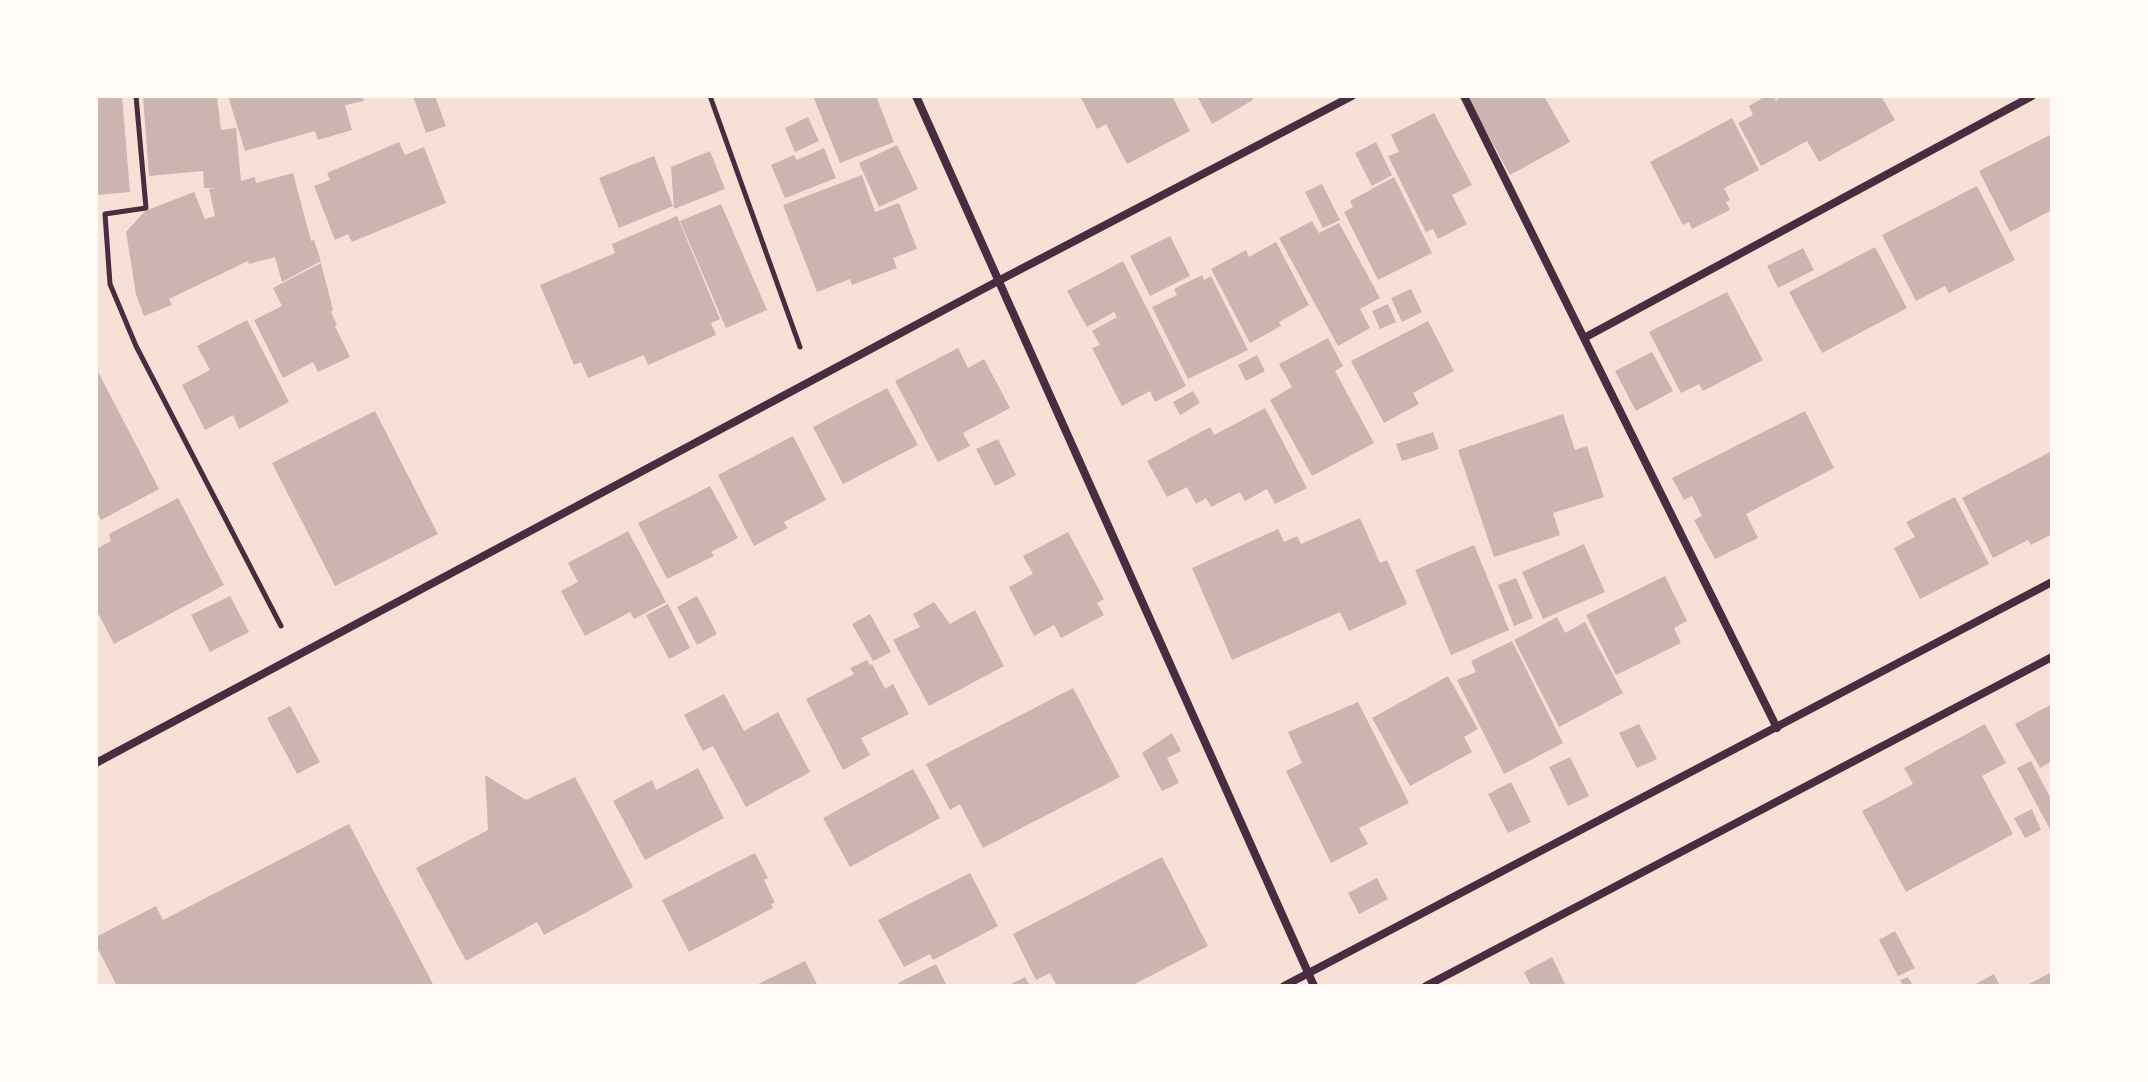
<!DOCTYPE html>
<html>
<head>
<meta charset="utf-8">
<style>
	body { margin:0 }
	#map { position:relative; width:2148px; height:1082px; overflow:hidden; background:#f7e1d7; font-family:"Fira Sans Condensed",sans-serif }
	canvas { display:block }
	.frame { position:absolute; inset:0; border:98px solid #fffaf5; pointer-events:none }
</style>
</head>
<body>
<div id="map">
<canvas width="2148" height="1082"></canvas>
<div class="frame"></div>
</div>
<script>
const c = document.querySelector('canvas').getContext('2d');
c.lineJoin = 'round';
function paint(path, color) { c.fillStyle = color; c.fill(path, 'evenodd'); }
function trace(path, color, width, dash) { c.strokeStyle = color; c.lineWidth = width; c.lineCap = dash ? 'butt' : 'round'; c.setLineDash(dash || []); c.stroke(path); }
const building = new Path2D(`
	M96 96H122L130 192 96 195Z
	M143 96H217L221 130 236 128 241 181 255 177 256 183 293 173 311 241 314 240 321 261 282 282 275 257 249 264 248 261 169 299 172 305 144 316 136 294 126 232 145 211 194 192 205 219 215 216 209 189 215 188H204L203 171 149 176Z
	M228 96H362L364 101 345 105 352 130 318 140 315 131 245 151Z
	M413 96H435L446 126 426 133Z
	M813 96H876L894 142 840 163Z
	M1080 96H1172L1190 131 1127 164 1106 124 1097 129Z
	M1197 96H1251L1253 100 1212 124Z
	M1472 96H1544L1570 142 1510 175 1468 98Z
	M1766 96H1774L1776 101 1781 96H1881L1895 120 1819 162 1807 141 1761 166 1738 123 1753 115 1749 106Z
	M1434 113 1472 185 1452 195 1467 224 1438 239 1433 229 1426 232 1388 156 1399 152 1391 135Z
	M808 117 819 141 795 152 785 128Z
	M1732 118 1759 170 1724 188 1730 200 1726 202 1730 210 1692 229 1689 222 1683 225 1650 162Z
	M2052 134V210L2010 232 1979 171Z
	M399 142 405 155 424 147 446 203 352 242 348 234 335 240 314 186 330 180 327 173Z
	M1376 142 1392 175 1372 186 1355 153Z
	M897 145 918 189 879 207 859 163Z
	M824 148 836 178 785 198 771 165 794 155 797 160Z
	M710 151 725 189 674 209 671 167Z
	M654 156 673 206 619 228 599 178Z
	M862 175 875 212 899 203 917 249 893 258 897 268 852 285 850 279 817 292 783 205Z
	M1394 177 1432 253 1378 280 1344 212 1353 207 1350 201Z
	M1322 184 1340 220 1323 228 1305 192Z
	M1977 186 2015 260 1949 293 1945 286 1916 301 1882 235Z
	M721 204 767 310 726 328 680 221Z
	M677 216 720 319 711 323 716 335 648 365 644 355 588 378 581 362 574 365 540 285 615 253 612 244Z
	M1312 221 1319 233 1339 223 1380 298 1360 309 1370 328 1338 346 1279 238Z
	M1170 236 1190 276 1150 296 1130 256Z
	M1276 242 1309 305 1279 322 1281 326 1250 343 1211 269 1246 250 1249 257Z
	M1875 247 1907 308 1822 353 1789 292Z
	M1803 248 1814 270 1778 288 1767 266Z
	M1123 261 1186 386 1155 402 1150 391 1122 406 1092 348 1100 345 1092 331 1117 317 1114 312 1087 327 1067 291Z
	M321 263 333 310 331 312 337 325 335 326 350 357 318 372 313 362 283 378 254 320 282 306 273 288Z
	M1202 275 1204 280 1211 276 1248 350 1188 379 1152 307 1177 295 1174 289Z
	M1411 289 1422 312 1402 322 1391 298Z
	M1727 292 1763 360 1703 391 1699 384 1681 393 1649 332Z
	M1388 304 1396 322 1380 329 1372 311Z
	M247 320 289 402 239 429 233 415 205 430 182 385 210 370 197 346Z
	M1428 321 1454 371 1413 393 1419 404 1384 423 1351 361Z
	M1328 338 1343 366 1335 371 1374 443 1312 476 1270 400 1292 387 1279 364Z
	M958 348 968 368 984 359 1010 408 963 433 970 446 938 462 895 381Z
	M1652 352 1673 391 1636 411 1615 371Z
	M1257 355 1265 371 1246 381 1238 365Z
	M96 368 159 489 101 520 96 510Z
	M887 388 918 445 843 484 813 427Z
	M1193 391 1200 403 1180 415 1173 402Z
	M1265 408 1307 488 1275 504 1267 489 1245 501 1240 492 1211 507 1206 498 1196 504 1187 487 1167 497 1147 461 1210 427 1214 435Z
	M375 411 438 534 335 586 272 463Z
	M1805 411 1834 468 1746 514 1758 538 1715 559 1694 520 1702 516 1692 496 1684 500 1672 478Z
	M1563 414 1575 450 1587 446 1604 497 1553 513 1560 535 1494 557 1458 450Z
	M1433 432 1439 449 1402 461 1396 444Z
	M793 436 826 500 784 522 788 528 754 546 718 475Z
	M998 439 1016 475 995 486 976 449Z
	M2052 451V534L2031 545 2028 540 1993 558 1962 498Z
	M710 486 738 538 711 552 714 556 667 579 638 523Z
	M1955 497 1989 564 1920 599 1894 548 1915 537 1906 522Z
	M178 498 224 585 114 644 96 609V549L111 541 109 534Z
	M1360 518 1380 563 1387 560 1407 604 1349 631 1340 612 1232 660 1192 568 1278 529 1284 542 1297 536 1301 544Z
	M628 531 666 602 634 619 630 612 585 636 561 591 578 582 568 563Z
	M1068 532 1104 599 1097 603 1104 615 1061 638 1054 625 1034 636 1009 587 1033 574 1023 556Z
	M1584 544 1605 592 1543 619 1522 572Z
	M1474 545 1509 630 1451 655 1415 570Z
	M1665 576 1687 621 1674 628 1681 643 1616 675 1586 615Z
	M1516 578 1533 618 1514 626 1498 585Z
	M230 596 249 632 210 652 191 615Z
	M697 596 717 634 697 645 677 607Z
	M934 602 950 624 975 610 1004 666 929 706 893 640 920 627 913 614Z
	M668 604 690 648 669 659 646 615Z
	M870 614 891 652 873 661 852 624Z
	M1557 617 1565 633 1585 622 1623 693 1559 727 1514 640Z
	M1512 641 1563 743 1504 774 1457 680 1476 672 1471 661Z
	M867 660 870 665 872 664 885 689 893 684 909 714 861 738 870 755 843 770 806 699 854 674 850 668Z
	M1448 676 1478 729 1464 737 1472 752 1410 786 1372 718Z
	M1073 688 1120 777 983 848 960 804 950 810 926 764Z
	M724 694 744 731 778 712 810 772 746 807 713 746 703 751 684 715Z
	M1358 702 1409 803 1359 828 1368 844 1331 863 1286 771 1302 763 1288 732Z
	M2052 704V761L2040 768 2015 724Z
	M290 706 320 762 297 774 267 718Z
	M1639 724 1657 759 1637 768 1619 733Z
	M1985 724 2006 763 1982 776 2013 834 1906 892 1862 811 1913 784 1904 768Z
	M1172 733 1181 751 1167 758 1179 783 1162 791 1142 753Z
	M1570 757 1589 796 1568 806 1549 767Z
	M2031 761 2052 801V833L2017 768Z
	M698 768 724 818 645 860 613 801 652 780 656 790Z
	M913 769 940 818 850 867 823 818Z
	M485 775 526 800 575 777 633 887 544 935 537 922 466 961 416 868 488 830Z
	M1511 782 1531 822 1508 833 1488 794Z
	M2032 809 2041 830 2025 838 2014 818Z
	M349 824 434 986H117L96 945V937L156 906 163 920Z
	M755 853 768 878 764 880 775 903 771 904 773 908 689 952 662 900Z
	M1162 857 1208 946 1131 986H1057L1050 973 1036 980 1013 934Z
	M970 873 998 926 933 960 930 954 904 967 878 920Z
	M1377 878 1388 899 1359 914 1348 893Z
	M1895 931 1915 968 1898 976 1879 940Z
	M1552 957 1566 986H1531L1524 972Z
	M805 961 818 986H754Z
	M936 964 947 986H900L898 983Z
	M2052 972V986H2025Z
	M1994 974 2000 986H1972Z
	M1025 977 1030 986H1007Z
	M1908 977 1913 986H1903L1900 980Z`);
const path = new Path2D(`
	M136 96 146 208 105 214 110 284 136 346 281 626
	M710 96 800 347`);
const minor = new Path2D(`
	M916 96 1314 986
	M1464 96 1777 728
	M1584 338 2032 96
	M96 763 1000 280 1352 96
	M1284 986 2052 582
	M1426 986 2052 657`);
paint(building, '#ccb4b1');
trace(path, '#4a2c40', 5);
trace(minor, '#4a2c40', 8);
</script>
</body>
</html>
